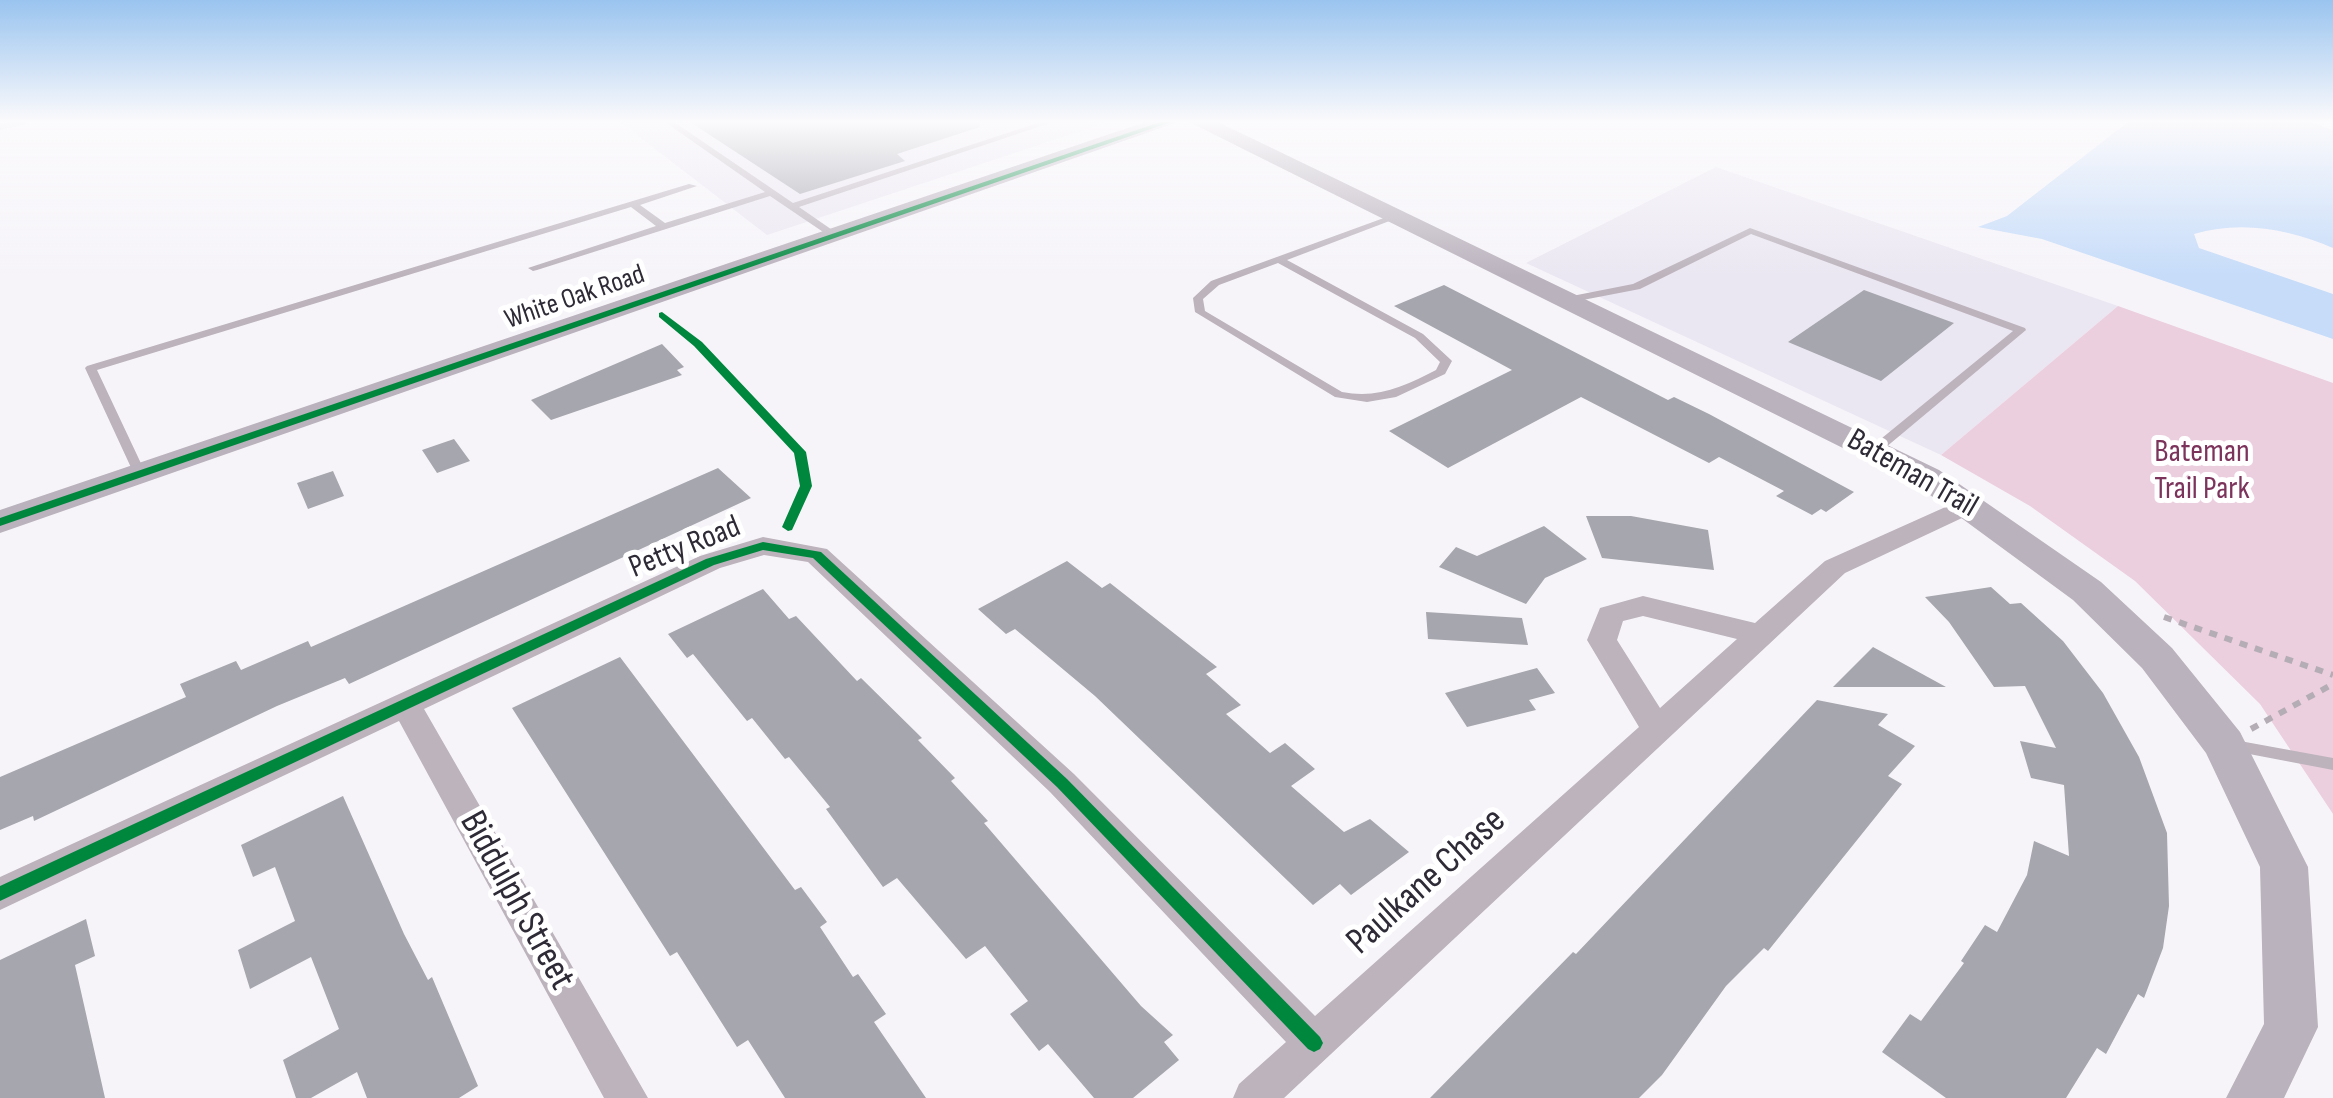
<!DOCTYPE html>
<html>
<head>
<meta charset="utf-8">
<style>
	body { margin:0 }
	canvas { display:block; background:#f6f4f9 }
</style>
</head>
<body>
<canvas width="2333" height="1098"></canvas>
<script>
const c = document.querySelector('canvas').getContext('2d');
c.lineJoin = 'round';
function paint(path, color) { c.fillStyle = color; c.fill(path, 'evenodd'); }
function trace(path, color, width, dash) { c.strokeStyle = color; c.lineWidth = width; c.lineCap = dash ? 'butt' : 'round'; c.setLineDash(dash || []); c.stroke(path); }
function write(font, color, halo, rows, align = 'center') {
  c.font = font + ' "Sofia Sans Condensed",sans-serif'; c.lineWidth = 10; c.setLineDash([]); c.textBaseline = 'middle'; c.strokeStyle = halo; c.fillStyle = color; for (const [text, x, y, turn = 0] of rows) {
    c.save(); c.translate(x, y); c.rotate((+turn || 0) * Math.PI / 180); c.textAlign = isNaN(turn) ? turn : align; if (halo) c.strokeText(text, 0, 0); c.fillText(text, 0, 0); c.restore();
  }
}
const built = new Path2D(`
	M620 122H1108L767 235Z
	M1716 167 2118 306 1941 455 1526 263Z`);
const green = new Path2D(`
	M2118 306 2333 383V814L2260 704 2135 581 2030 506 1941 455Z`);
const water = new Path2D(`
	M2128 122H2310L2333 130V248C2290 229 2240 220 2194 234L2199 248 2333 294V339L2042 239 1978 227 2007 216Z`);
const stream = new Path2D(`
	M0 127 23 122`);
const building = new Path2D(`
	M690 122H980V127L897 154 905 161 800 194Z
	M1444 285 1668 400 1674 397 1709 414 1854 492 1826 512 1821 509 1812 515 1776 496 1784 491 1719 457 1709 463 1581 397 1448 468 1389 431 1512 370 1394 306Z
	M1864 290 1954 323 1881 381 1788 342Z
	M662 344 684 367 677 370 682 375 551 420 531 400Z
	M454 439 470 461 437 473 422 450Z
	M718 468 751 498 349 684 345 678 277 706 34 821 33 816 0 830V777L186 697 180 684 236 661 241 670 308 641 311 647Z
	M333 471 344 496 308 509 297 483Z
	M1586 516H1631L1708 530 1714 570 1602 558Z
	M1544 526 1587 559 1545 578 1526 604 1439 567 1456 547 1477 556Z
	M1067 561 1102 588 1110 583 1217 667 1206 674 1241 705 1226 714 1270 753 1285 743 1315 769 1291 786 1344 832 1370 819 1409 852 1351 895 1340 884 1313 905 1095 696 1015 629 1006 634 978 609Z
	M1991 587 2010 604 2021 603 2063 641 2103 693 2139 757 2167 833 2169 906 2163 948 2144 998 2138 994 2106 1054 2097 1048 2066 1098H1946L1882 1052 1910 1014 1921 1021 1964 963 1961 961 1985 925 1997 932 2027 875 2034 841 2069 856 2064 785 2031 778 2020 741 2056 748 2025 686 1994 687 1949 622 1925 597Z
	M763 589 789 619 796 616 857 681 861 678 922 738 918 740 955 778 951 781 988 821 984 823 1141 1006 1173 1035 1164 1042 1179 1060 1133 1098H1094L1048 1044 1039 1051 1010 1014 1028 1001 985 946 966 959 897 878 883 887 826 809 830 807 789 757 785 759 752 718 747 721 693 654 687 658 668 634Z
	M1426 612 1522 618 1528 645 1428 639Z
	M1873 647 1946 687H1833Z
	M620 657 795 890 801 887 827 922 820 927 853 977 858 974 886 1014 874 1022 926 1098H785L748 1040 737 1047 677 952 670 956 512 708Z
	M1537 668 1555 693 1529 700 1536 710 1467 727 1445 693Z
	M1817 700 1888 714 1878 725 1915 746 1888 776 1902 784 1768 951 1764 948 1726 986 1662 1075 1639 1098H1430L1573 952 1576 954Z
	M343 796 404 934 428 980 432 977 478 1086 459 1098H367L357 1072 311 1098H296L283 1060 339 1029 311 957 250 989 238 950 295 921 275 867 253 877 241 845Z
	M86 919 95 956 75 965 105 1098H0V960Z`);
const path = new Path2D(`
	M2164 617 2333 675
	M2251 729 2333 684`);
const lane = new Path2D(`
	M665 122H674L793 203 1041 122 1050 123 799 207 838 234V238H832L770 196 537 270 533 271 528 268 656 226 631 207 97 370 146 474 140 478 134 474 85 368 87 366 689 184 697 186 640 205 665 223 765 192Z
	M1392 215 1400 217 1287 260 1423 334 1450 359 1452 361 1445 374 1396 397 1367 402 1335 397 1195 312 1193 298 1211 281ZM1278 263 1415 338 1440 362 1436 370C1405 386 1378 399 1342 392L1205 311 1203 299 1219 285Z
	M1750 228 2025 328 2026 330 1879 453H1871L1869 450 1871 447 2013 331 1751 234 1640 289 1567 303 1562 300 1567 297 1633 284Z
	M2229 739 2333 758V770L2223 749 2221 745 2223 741Z`);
const street = new Path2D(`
	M1970 496 1983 504 1979 510 1845 573 1284 1098H1233L1239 1084 1286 1042 1050 792 808 562 764 555 720 568 424 709 648 1098H604L399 721 0 910V877L700 556 763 537 827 549 1074 774 1315 1016 1639 727 1587 640 1600 608 1643 596 1755 623 1825 561ZM1643 616 1737 639 1660 708 1617 640 1623 621Z`);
const secondary = new Path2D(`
	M1145 122H1178L0 533V510Z
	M1189 122H1218L1939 470 2101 582 2172 648 2240 732 2308 867 2318 1027 2284 1098H2226L2264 1024 2260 867 2206 753 2142 668 2073 600 1915 484Z`);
const cycleway = new Path2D(`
	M1160 122H1171L0 526V518Z
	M662 312 702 342 806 452 812 486 792 530 788 531 782 527 800 486 794 453 694 346 659 317V313Z
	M763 542 821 552 1067 779 1320 1037 1323 1043 1320 1049 1314 1052 1308 1049 1057 787 813 558 763 550 714 565 0 901V886L706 559Z`);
const farStreetnames = [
	["White Oak Road",575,298,-19]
];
const parkNames = [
	["Bateman",2202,453],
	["Trail Park",2202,490]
];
const streetNames = [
	["Bateman Trail",1912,474,30],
	["Petty Road",685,548,-22]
];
const nearStreetnames = [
	["Paulkane Chase",1427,882,-42],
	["Biddulph Street",516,901,61]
];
paint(built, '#ebe7f2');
paint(green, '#eccfdf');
paint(water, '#c6dcf9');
trace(stream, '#c6dcf9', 6);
paint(building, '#a6a6ae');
trace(path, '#b5adb6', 6, [8, 8]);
paint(lane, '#bcb3bd');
paint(street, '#bcb3bd');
paint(secondary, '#bab2bd');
paint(cycleway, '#00873e');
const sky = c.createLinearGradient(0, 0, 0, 276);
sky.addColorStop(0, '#9ac4ef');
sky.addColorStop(0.44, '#fbfafc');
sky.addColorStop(1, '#fbfafc00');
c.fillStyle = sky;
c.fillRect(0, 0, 2333, 276);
write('28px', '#2e2a36', '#fff', farStreetnames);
write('32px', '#7c345c', '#fff', parkNames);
write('32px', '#2e2a36', '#fff', streetNames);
write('38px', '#2e2a36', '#fff', nearStreetnames);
</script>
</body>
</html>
